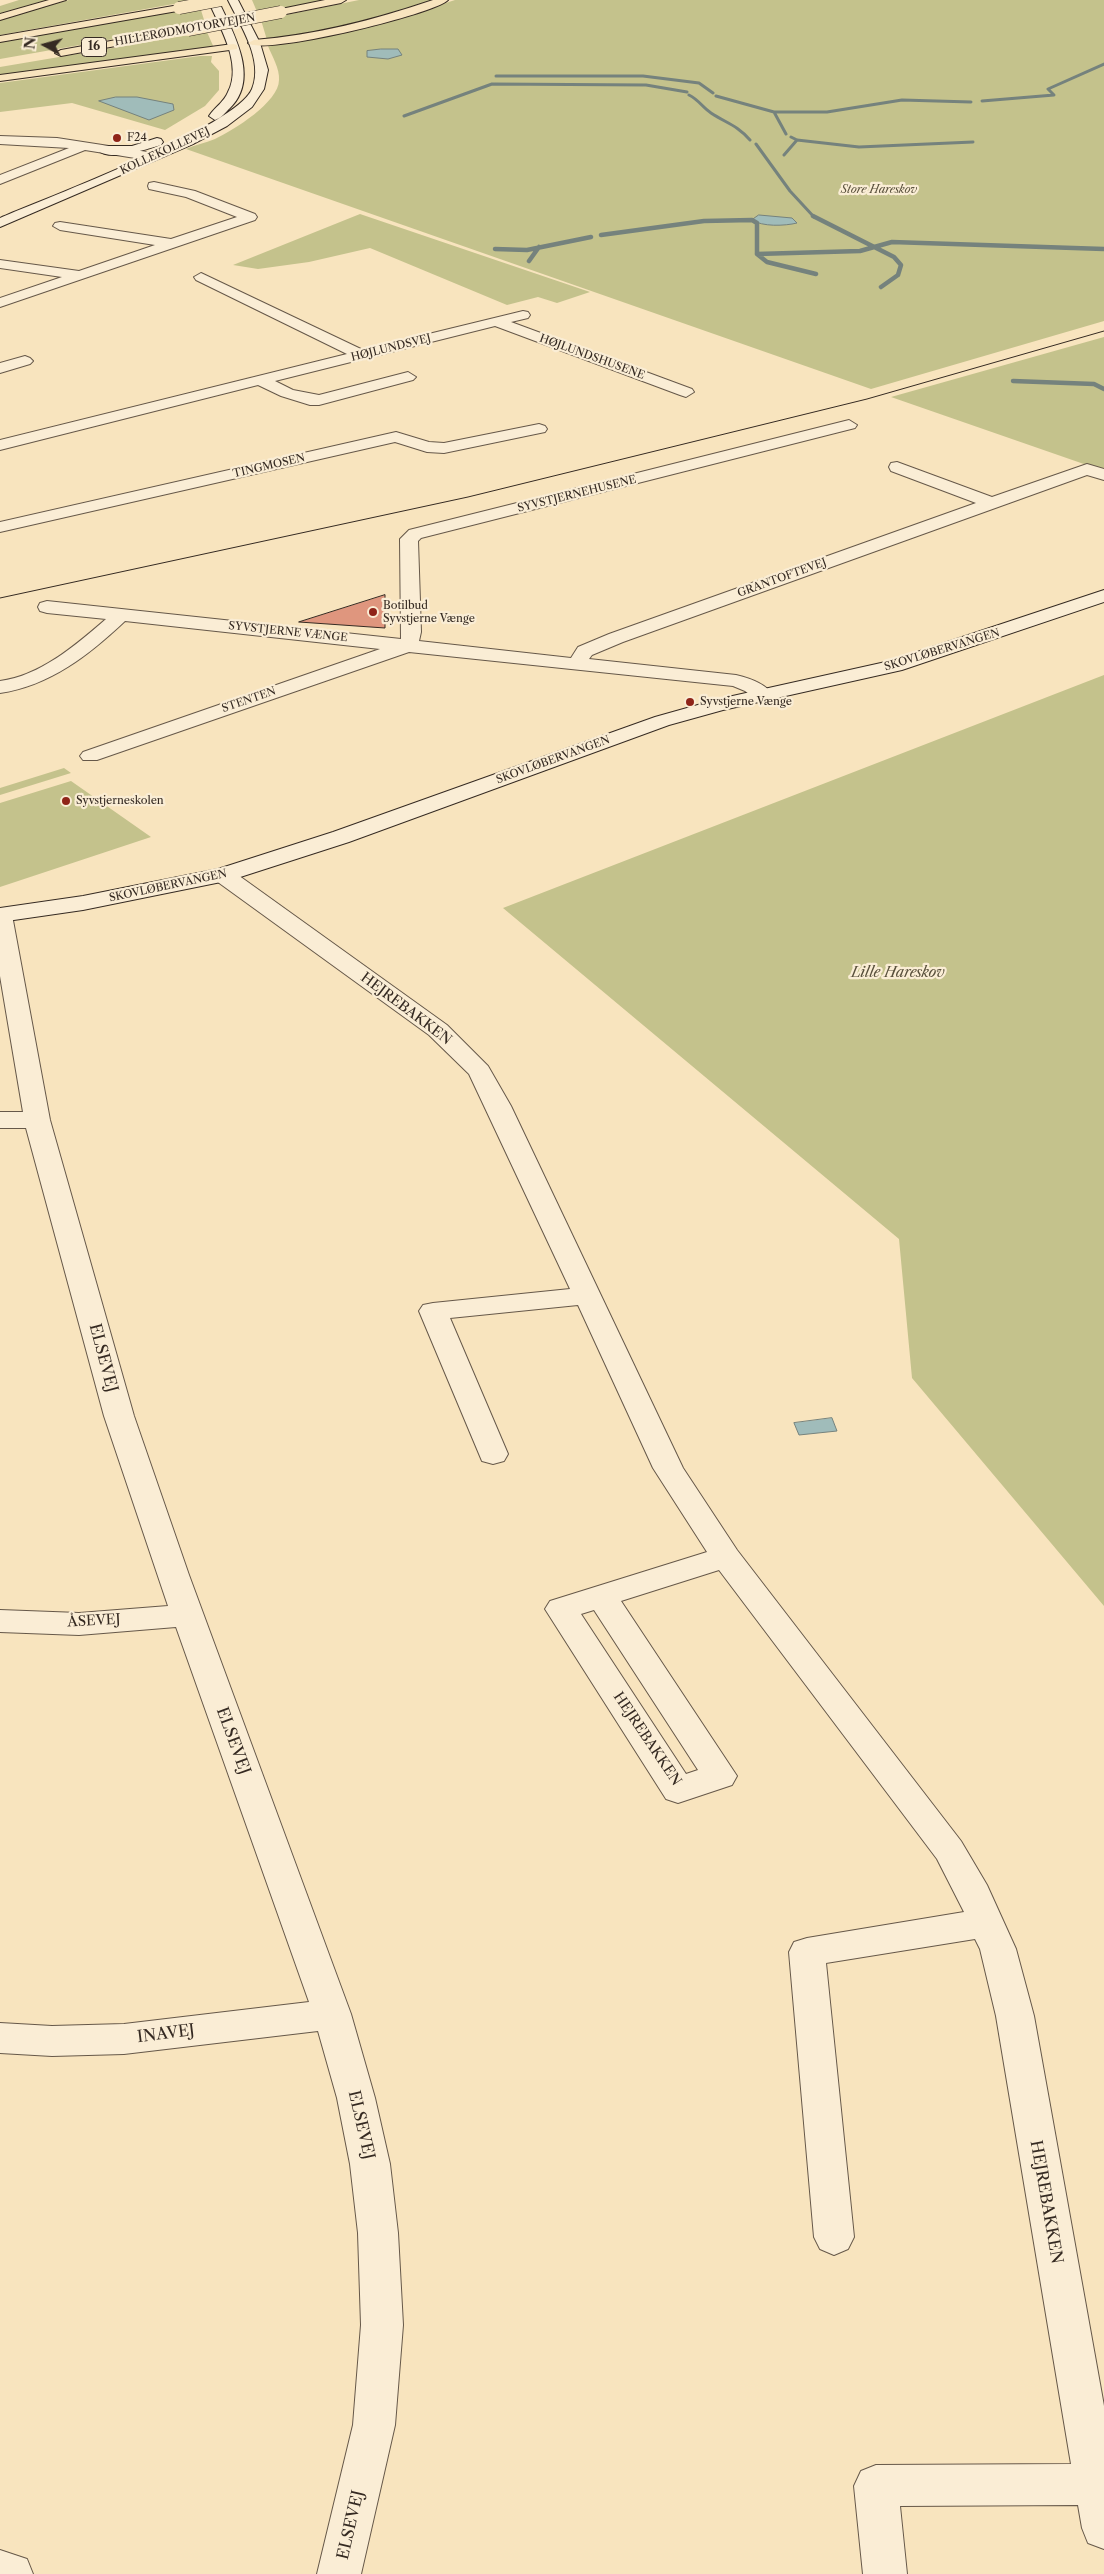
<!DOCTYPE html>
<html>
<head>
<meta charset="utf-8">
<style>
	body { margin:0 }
	#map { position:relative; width:1104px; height:2574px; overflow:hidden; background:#f8e4be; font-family:"Libre Caslon Text",serif }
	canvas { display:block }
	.north { position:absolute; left:20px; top:20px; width:50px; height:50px; -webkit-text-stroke:4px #faedd5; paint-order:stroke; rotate:277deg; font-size:14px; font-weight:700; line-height:20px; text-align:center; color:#352a22 }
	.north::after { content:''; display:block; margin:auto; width:18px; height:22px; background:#352a22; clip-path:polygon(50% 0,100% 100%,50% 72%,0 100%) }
</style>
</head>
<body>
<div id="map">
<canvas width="1104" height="2574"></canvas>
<div class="north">N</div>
</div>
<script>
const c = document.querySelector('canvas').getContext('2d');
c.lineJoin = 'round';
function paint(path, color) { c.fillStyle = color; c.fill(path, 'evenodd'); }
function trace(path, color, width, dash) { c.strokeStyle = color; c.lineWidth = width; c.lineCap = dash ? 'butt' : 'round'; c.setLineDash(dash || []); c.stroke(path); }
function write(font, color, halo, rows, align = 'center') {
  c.font = font + ' "Libre Caslon Text",serif'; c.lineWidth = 4.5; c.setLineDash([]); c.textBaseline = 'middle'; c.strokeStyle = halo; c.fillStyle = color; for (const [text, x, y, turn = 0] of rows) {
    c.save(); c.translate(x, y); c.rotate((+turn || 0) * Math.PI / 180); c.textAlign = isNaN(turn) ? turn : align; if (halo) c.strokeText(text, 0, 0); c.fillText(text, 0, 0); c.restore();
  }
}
const green = new Path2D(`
	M19 0H52L0 14V6Z
	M69 0H196L0 35V19Z
	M252 0H323L258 14Z
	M359 0H435C385 18 320 36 267 40L261 20Z
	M455 0H1104V321L871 389 186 149C195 145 205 143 215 139 234 130 279 102 279 80 280 69 272 56 268 46L387 22Z
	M200 7 205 23 0 59V42Z
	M207 32 214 48 0 77V67Z
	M200 56H212L211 62 219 71V90L205 106 165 130 72 103 0 112V83Z
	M360 214 590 292 557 303 538 297 507 305 370 248 309 262 258 269 233 265Z
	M1104 337V471L891 397Z
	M1104 675V1606L912 1378 899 1239 503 908Z
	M64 768 71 773 0 795V788Z
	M71 781 151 837 0 887V803Z`);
const water = new Path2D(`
	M381 49H398L402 55 388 59 367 57V51Z
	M116 97H137L173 104 174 110 149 120 99 101Z
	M759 215 792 218 797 223C785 226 762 227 752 220Z
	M832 1418 837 1431 799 1435 794 1423Z`);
const streamFar1 = new Path2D(`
	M496 76H643L699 83 713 93
	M689 95C699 100 702 107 711 113 726 123 737 125 750 140
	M716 96 774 112 786 134
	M982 101 1054 95 1048 89 1104 64
	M774 112H827L902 100 971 102
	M404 116 492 84 646 85 687 92
	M791 137 797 140 859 147 973 142
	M756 144 790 191 814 217
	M784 155 797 140`);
const stream = new Path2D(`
	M813 216 894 257 901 265 898 275 881 287
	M601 235 704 221 752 220 757 223V254L860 251 892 242 1104 249
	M495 249 527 250 591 237
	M757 254 767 262 816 274
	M529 261 539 247
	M1013 381 1094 384 1104 389`);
const building = new Path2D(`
	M385 595V628L299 622Z`);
const street = new Path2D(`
	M0 136 57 138 154 153 160 157 154 161 85 150 0 184V175L69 148 0 144Z
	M154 182 195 191 255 214 257 217 255 220 0 307V298L62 277 0 268V260L79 271 155 245 60 230 53 226 55 223 60 222 171 239 237 217 186 197 149 189 148 186 149 183Z
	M201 273 363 350 523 311 528 312 530 315 528 318 511 322 692 389 694 392 686 397 680 395 495 326 275 381 293 390 319 395 408 372 416 377 413 380 319 405H310L281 396 258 385 0 450V440L347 354 196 280 194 277Z
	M25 356 30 358 33 361 30 364 0 373V363Z
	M849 420 857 425 855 428 421 538 418 541 421 632 419 641 571 658 578 647 609 634 976 503 891 471 889 467 891 463 897 462 992 497 1087 464 1104 469V480L1087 475 623 642 592 655 589 659 736 675C749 678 765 683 773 695L770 699H756L745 691 733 686 409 652 97 760H83L80 756 83 752 380 649 125 621C90 654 50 686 0 693V681C40 676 76 645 106 619L47 613 40 611 38 607 40 603 47 601 401 639 400 539 409 530Z
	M539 424 545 426 547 429 545 432 444 453 427 452 395 442 0 532V522L396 432 429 442 444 443Z
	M223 868 231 870 447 1025 488 1066 511 1106 683 1468 737 1550 961 1841 987 1885 1016 1949 1034 2016 1104 2406V2549L1088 2543 1082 2528 1078 2505 900 2506 907 2574H863L854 2486 861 2471 876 2465 1071 2464 996 2016 980 1949 975 1939 826 1963 854 2237 848 2249 834 2255 820 2249 814 2237 789 1952 794 1942 807 1938 964 1912 937 1859 719 1570 621 1601 737 1776 732 1785 678 1803 666 1799 545 1609 550 1601 707 1552 653 1468 578 1305 450 1318 508 1454 504 1461 493 1464 482 1461 419 1311 423 1305 433 1303 570 1289 469 1074 429 1035 215 880 212 875 215 870ZM594 1610 698 1770 686 1774 581 1614Z
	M0 908 9 910 12 915 50 1120 134 1416 189 1575 351 2014 375 2098 390 2164 398 2233 403 2325 395 2425 361 2574H317L353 2425 361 2325 358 2233 350 2164 337 2098 318 2031 124 2054 52 2056 0 2053V2023L52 2026 124 2024 309 2002 176 1627 79 1635 0 1632V1610L79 1613 168 1606 104 1416 26 1128H0V1112H23L0 976Z
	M0 2550 27 2559 33 2574H0Z`);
const secondary = new Path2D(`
	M208 0H218C232 31 261 78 230 108 225 113 221 118 215 120L209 116C215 107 224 102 228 92 243 64 219 26 208 0Z
	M228 0H238L260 43 268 70 264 89 252 107 227 126 193 144 0 227V218C46 198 236 127 252 89 264 60 240 25 228 0Z
	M157 138 161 139 163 142 161 145C147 149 109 162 98 150L104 146H132Z
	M1104 590V602L902 670 723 710 669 725 349 842 231 880 83 910 0 922V908L83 896 218 869 333 832 655 717 719 699 890 661Z`);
const highway = new Path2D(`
	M49 0H66L0 20V14Z
	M325 0H346L341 3 281 15 276 12 281 9Z
	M433 0H448C433 15 261 56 248 43L254 40C316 35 374 20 433 0Z
	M179 5 183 6V10L0 42V36Z
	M188 27 193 30 192 32 61 56 55 53 61 50Z
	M233 44 237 45V49L0 81V75Z`);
const tram = new Path2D(`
	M0 598 468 497 867 399 1104 331`);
const highwayBridge = new Path2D(`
	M179 8 221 0
	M188 30 281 12`);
const markers = [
	[117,138,5,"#8f2418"],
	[373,612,5,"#8f2418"],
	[690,702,5,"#8f2418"],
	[66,801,5,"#8f2418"]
];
const farStreetnames = [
	["HILLERØDMOTORVEJEN",185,30,-10],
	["KOLLEKOLLEVEJ",165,151,-25],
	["HØJLUNDSVEJ",391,348,-14],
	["HØJLUNDSHUSENE",592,357,20],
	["TINGMOSEN",269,466,-13],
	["SYVSTJERNEHUSENE",577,494,-14],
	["GRANTOFTEVEJ",782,578,-20],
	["SYVSTJERNE VÆNGE",288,632,6],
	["SKOVLØBERVANGEN",942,650,-17],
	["STENTEN",249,700,-19],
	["SKOVLØBERVANGEN",553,760,-20],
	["SKOVLØBERVANGEN",168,886,-12]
];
const farPoinames = [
	["F24",127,138],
	["Botilbud",383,606],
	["Syvstjerne Vænge",383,619],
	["Syvstjerne Vænge",700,702],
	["Syvstjerneskolen",76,801]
];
const farParknames = [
	["Store Hareskov",879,190]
];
const shields = [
	[94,47,25]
];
const shieldNames = [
	["16",94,47]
];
const parkNames = [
	["Lille Hareskov",898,973]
];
const streetNames = [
	["HEJREBAKKEN",406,1009,37],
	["ÅSEVEJ",94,1621,-3],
	["HEJREBAKKEN",647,1739,56]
];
const nearStreetnames = [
	["ELSEVEJ",103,1358,75],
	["ELSEVEJ",233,1741,70],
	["INAVEJ",166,2034,-7],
	["ELSEVEJ",361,2125,77],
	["HEJREBAKKEN",1046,2202,80],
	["ELSEVEJ",351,2525,-77]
];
paint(green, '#c4c28c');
paint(water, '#a0bcba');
trace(water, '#75827d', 1);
trace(streamFar1, '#75827d', 3);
trace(stream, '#75827d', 4.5);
paint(building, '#df967e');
trace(building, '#352a22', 1);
trace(street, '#665849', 2);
trace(secondary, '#352a22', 2);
trace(highway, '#352a22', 2);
paint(street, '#faedd5');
paint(secondary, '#faedd5');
paint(highway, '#f8e4be');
trace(tram, '#352a22', 1);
trace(highwayBridge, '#352a22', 13, []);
trace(highwayBridge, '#f8e4be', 12);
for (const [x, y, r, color] of markers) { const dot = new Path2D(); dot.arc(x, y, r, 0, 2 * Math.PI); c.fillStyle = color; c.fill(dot); trace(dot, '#faedd5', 2); }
write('11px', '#352a22', '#faedd5', farStreetnames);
write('11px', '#352a22', '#faedd5', farPoinames, 'left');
write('italic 11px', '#59503c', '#faedd5', farParknames);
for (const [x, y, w] of shields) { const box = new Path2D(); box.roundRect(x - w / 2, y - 9.5, w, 19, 4); c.fillStyle = '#faedd5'; c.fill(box); trace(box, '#352a22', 1); }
write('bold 12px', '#352a22', null, shieldNames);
write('italic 14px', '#59503c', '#faedd5', parkNames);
write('14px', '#352a22', '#faedd5', streetNames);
write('16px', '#352a22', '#faedd5', nearStreetnames);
</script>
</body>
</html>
